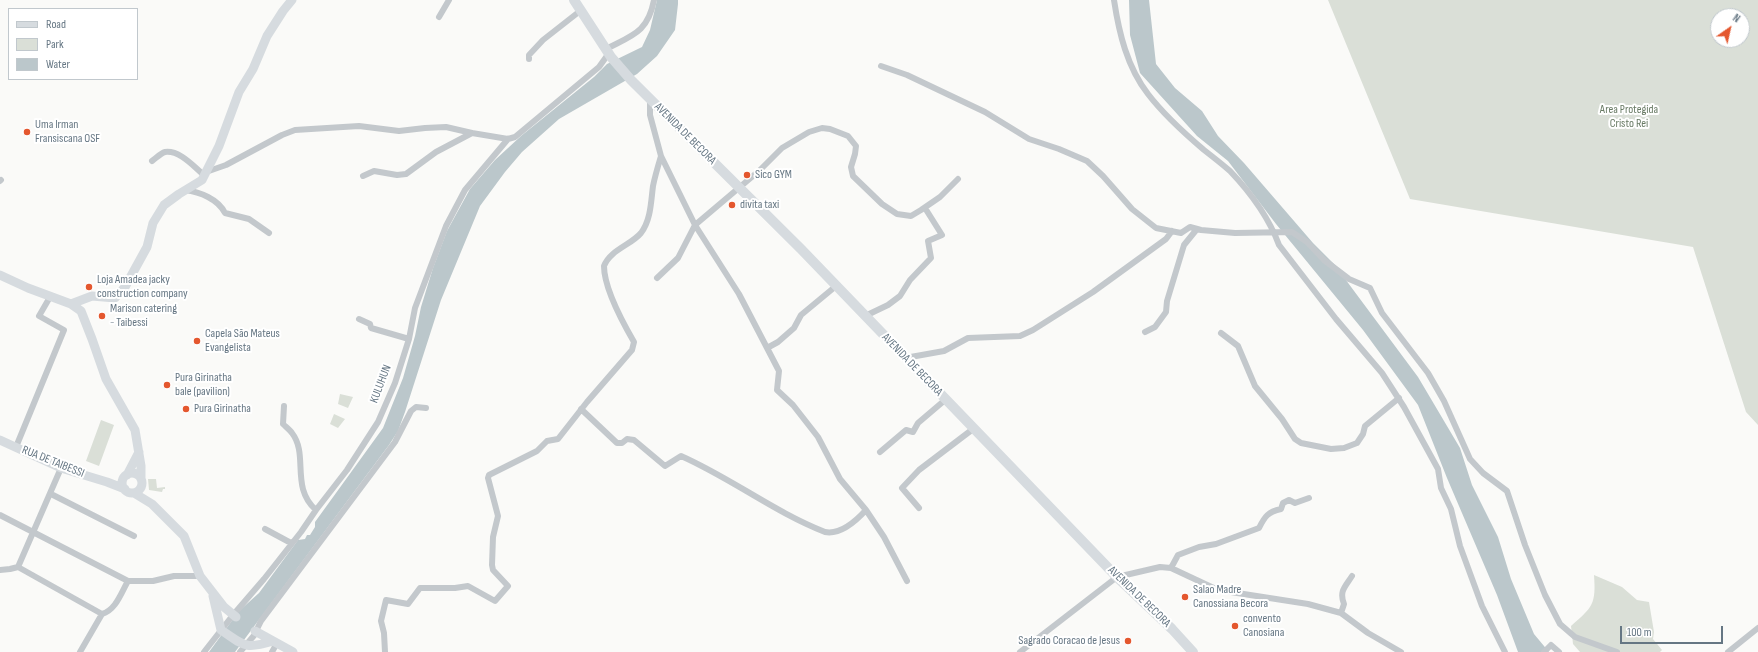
<!DOCTYPE html>
<html>
<head>
<meta charset="utf-8">
<style>
	body { margin:0 }
	#map { position:relative; width:1758px; height:652px; overflow:hidden; background:#fafaf8; font-family:"Sofia Sans Condensed",sans-serif }
	canvas { display:block }
	.legend { position:absolute; left:8px; top:8px; width:130px; height:72px; box-sizing:border-box; background:#fff; border:1px solid #c1c8cd; margin:0; padding:5px 7px; list-style:none; font-size:12px; color:#657683 }
	.legend li { display:flex; align-items:center; gap:8px; height:20px }
	.legend b { width:20px; border:1px solid #c1c8cd }
	.north { position:absolute; left:1710px; top:8px; width:40px; height:40px; box-sizing:border-box; background:#fff; border:1px solid #c1c8cd; border-radius:50%; rotate:34deg; font-size:11px; font-weight:700; line-height:16px; text-align:center; color:#657683 }
	.north::after { content:''; display:block; margin:auto; width:14px; height:18px; background:#e4572e; clip-path:polygon(50% 0,100% 100%,50% 72%,0 100%) }
	.scale { position:absolute; left:1620px; top:626px; width:103px; height:18px; box-sizing:border-box; border:2px solid #657683; border-top:0; padding-left:5px; font-size:12px; line-height:14px; white-space:nowrap; color:#657683; -webkit-text-stroke:3px #fff; paint-order:stroke }
</style>
</head>
<body>
<div id="map">
<canvas width="1758" height="652"></canvas>
<ul class="legend">
<li><b style="height:5px;background:#d6dbdf"></b>Road</li>
<li><b style="height:11px;background:#dadfd7"></b>Park</li>
<li><b style="height:11px;background:#bbc7cb"></b>Water</li>
</ul>
<div class="north">N</div>
<div class="scale">100 m</div>
</div>
<script>
const c = document.querySelector('canvas').getContext('2d');
c.lineJoin = 'round';
function paint(path, color) { c.fillStyle = color; c.fill(path, 'evenodd'); }
function trace(path, color, width, dash) { c.strokeStyle = color; c.lineWidth = width; c.lineCap = dash ? 'butt' : 'round'; c.setLineDash(dash || []); c.stroke(path); }
function write(font, color, halo, rows, align = 'center') {
  c.font = font + ' "Sofia Sans Condensed",sans-serif'; c.lineWidth = 4; c.setLineDash([]); c.textBaseline = 'middle'; c.strokeStyle = halo; c.fillStyle = color; for (const [text, x, y, turn = 0] of rows) {
    c.save(); c.translate(x, y); c.rotate((+turn || 0) * Math.PI / 180); c.textAlign = isNaN(turn) ? turn : align; if (halo) c.strokeText(text, 0, 0); c.fillText(text, 0, 0); c.restore();
  }
}
const green = new Path2D(`
	M1328 0H1758V425L1746 412 1693 247 1410 199ZM1718 16H1742V40H1718Z
	M340 394 353 397 348 408 338 404Z
	M334 414 345 419 338 428 330 424Z
	M101 420 114 425 99 466 86 461Z
	M148 479H156L157 488 165 487V489H163L162 492 149 490Z
	M1594 575 1622 587 1637 600 1649 602 1654 632 1653 639 1662 650 1660 652H1580L1573 644 1571 626C1593 607 1596 604 1594 575Z`);
const water = new Path2D(`
	M657 0H678V4L675 30 657 56 637 74 559 119 522 152 505 172 480 206 441 300 405 412 398 431 389 445 235 652H209L239 611 259 593 298 540 305 539 307 535H310L315 527V522L383 428 403 378 415 336 421 307 433 268 447 231 470 189 495 160 521 136 594 77 607 64 642 47 650 30Z
	M1129 0H1149L1156 64 1175 88 1202 111 1218 136 1244 163 1313 243 1334 264 1418 377 1460 448 1472 485 1498 537 1511 579 1534 634 1549 652H1518L1497 595 1447 478 1418 405 1363 330 1276 224 1228 161 1197 136 1140 73 1130 35Z`);
const street = new Path2D(`
	M1114 0C1119 33 1127 67 1148 94 1164 115 1184 133 1204 150 1213 157 1222 164 1230 171 1250 192 1269 218 1279 245L1336 319 1382 373 1404 407 1438 469 1441 488 1451 509 1460 546 1482 606 1505 652
	M439 17 449 0
	M606 49C633 35 648 32 654 0
	M529 59V55L543 40 580 11
	M881 66 907 75 985 112 1029 139 1059 149 1087 161 1103 176 1132 209 1156 228 1181 233 1190 227 1201 230 1235 233 1292 232 1307 242 1324 260 1349 279 1370 288 1382 313 1428 373 1444 401 1470 459 1483 473 1507 491 1525 545 1545 595 1560 624 1575 637 1617 652
	M650 99V115L661 156 695 225 739 294 779 371 777 390 793 405 818 437 840 479 866 510 884 537 907 581
	M152 161C156 158 161 153 165 152 180 150 194 167 204 175
	M206 172 226 165 282 135 295 130 359 126 399 131 425 128 446 127 472 133
	M363 176 374 171 397 175 406 174 436 152 472 133 508 139 515 137 599 67 609 53
	M0 181 1 180
	M185 190C200 192 218 199 225 213L249 219 269 233
	M657 278 678 258 695 225 760 170 782 148 809 132 822 128 830 129 848 136 856 146 855 154 851 167 853 176 882 204 897 214 911 216 921 210 940 197 958 179
	M865 316 888 305 900 296 910 280 931 258 928 241 942 235 925 208
	M359 319 370 324 371 328 409 339
	M1145 332 1155 327 1166 312 1167 301 1184 245 1197 229
	M1221 333 1238 346 1255 386 1282 419 1295 439 1301 443 1331 449 1344 448 1357 443 1363 434 1365 426 1399 398
	M767 348 778 342 794 328 801 315 836 286
	M905 358 944 351 968 338 1020 336 1033 330 1093 292 1166 239 1172 231
	M284 406 283 424C286 427 290 430 292 433 309 455 290 487 316 510
	M581 409 617 443H622L627 439 634 440 665 466 681 456C731 478 774 512 825 532 841 535 856 521 866 510
	M16 447 64 330 39 316 50 297
	M880 452 906 430 913 432 918 423 945 400
	M51 494 134 536
	M919 508 902 488 919 470 973 429
	M0 515 128 581C121 593 116 610 102 614L18 567
	M265 529 291 543
	M1171 568 1178 555 1199 547 1216 544 1259 528C1265 516 1268 512 1281 509L1283 503 1289 500 1295 503 1309 498
	M0 570 10 569 18 567 61 468
	M128 581H153L174 576H200
	M1341 613 1344 604C1339 591 1345 587 1352 576
	M256 631 261 621 395 442 411 411 416 407 426 408
	M80 652 102 614
	M204 652 233 615 264 579 301 532 316 510 347 470 378 422 395 383 409 339 415 308 446 226 465 190 508 139
	M240 652 257 632
	M272 652 277 643
	M385 652 384 633 381 621 386 600 408 604 420 588H455L468 586 495 601 508 586 493 570 492 565 493 537 498 516 488 478 489 475 537 451 547 441 558 439 587 402 632 350 634 342C623 323 604 288 604 266 610 250 631 245 641 233 651 220 651 201 653 186 655 176 658 166 661 156
	M1020 652 1117 577 1160 567 1171 568 1218 590 1308 604 1341 613 1368 633 1401 652
	M1544 652 1551 645 1559 652
	M1728 652 1758 628`);
const secondary = new Path2D(`
	M0 275 28 288 71 304 81 311 92 339 106 379 135 430 141 466V479
	M71 304 92 296 115 298 125 287 147 247 153 223 164 205 179 194 202 180 219 146 239 92 253 69 267 36 283 11 292 0
	M0 440 61 468 107 482 125 489
	M122 483a10 10 0 1 1 20 0a10 10 0 1 1-20 0Z
	M127 475 139 452
	M134 493 152 504 184 536 200 576 224 607 236 617
	M213 596 221 630C244 645 244 650 273 641
	M255 631 293 652`);
const primary = new Path2D(`
	M574 0 611 57 631 80 801 249 1117 577 1172 629 1193 652`);
const markers = [
	[27,132,4,"#e4572e"],
	[747,175,4,"#e4572e"],
	[732,205,4,"#e4572e"],
	[89,287,4,"#e4572e"],
	[102,316,4,"#e4572e"],
	[197,341,4,"#e4572e"],
	[167,385,4,"#e4572e"],
	[186,409,4,"#e4572e"],
	[1185,597,4,"#e4572e"],
	[1235,626,4,"#e4572e"],
	[1128,641,4,"#e4572e"]
];
const parkNames = [
	["Area Protegida",1629,110],
	["Cristo Rei",1629,124]
];
const poiNames = [
	["Uma Irman",35,125],
	["Fransiscana OSF",35,139],
	["Sico GYM",755,175],
	["divita taxi",740,205],
	["Loja Amadea jacky",97,280],
	["construction company",97,294],
	["Marison catering",110,309],
	["- Taibessi",110,323],
	["Capela São Mateus",205,334],
	["Evangelista",205,348],
	["Pura Girinatha",175,378],
	["bale (pavilion)",175,392],
	["Pura Girinatha",194,409],
	["Salao Madre",1193,590],
	["Canossiana Becora",1193,604],
	["convento",1243,619],
	["Canosiana",1243,633],
	["Sagrado Coracao de Jesus",1120,641,"right"]
];
const streetNames = [
	["AVENIDA DE BECORA",685,134,45],
	["AVENIDA DE BECORA",912,365,46],
	["KULUHUN",381,384,-69],
	["RUA DE TAIBESSI",53,462,22],
	["AVENIDA DE BECORA",1139,597,44]
];
paint(green, '#dadfd7');
paint(water, '#bbc7cb');
trace(street, '#c3c8cc', 6);
trace(secondary, '#d6dbdf', 9);
trace(primary, '#d6dbdf', 10);
for (const [x, y, r, color] of markers) { const dot = new Path2D(); dot.arc(x, y, r, 0, 2 * Math.PI); c.fillStyle = color; c.fill(dot); trace(dot, '#fff', 1.5); }
write('12px', '#687a64', '#fff', parkNames);
write('12px', '#657683', '#fff', poiNames, 'left');
write('12px', '#657683', '#fff', streetNames);
</script>
</body>
</html>
